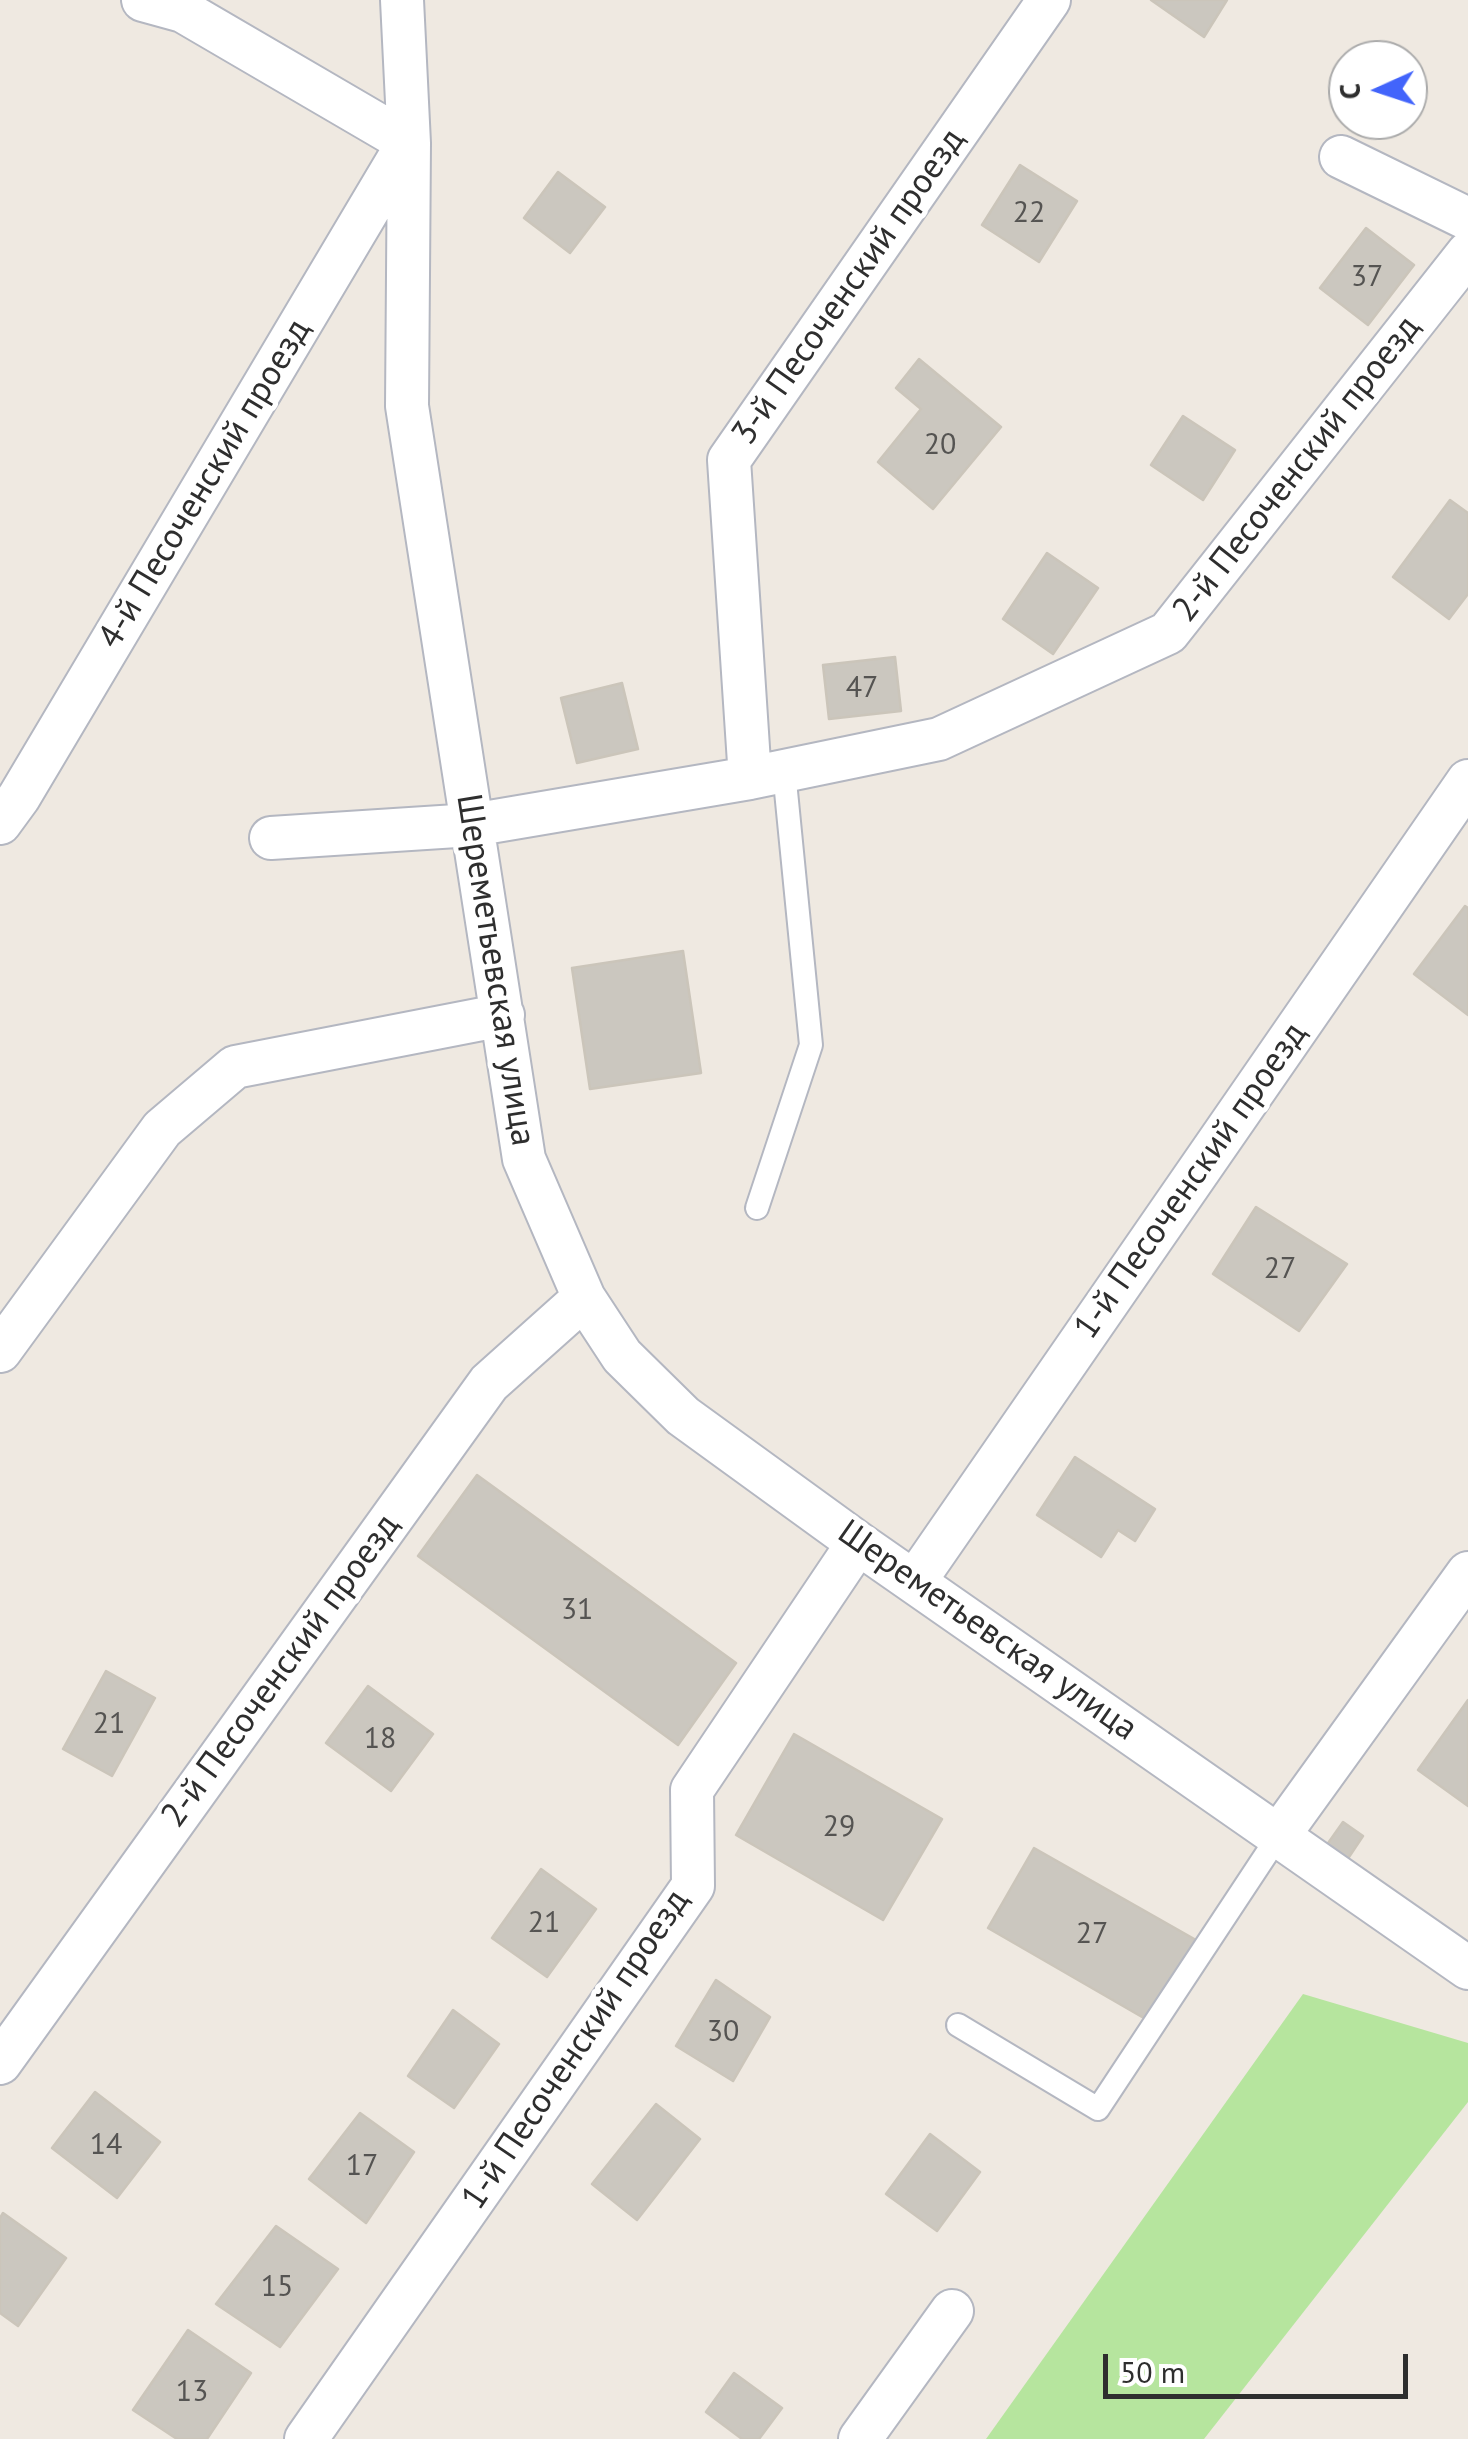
<!DOCTYPE html>
<html>
<head>
<meta charset="utf-8">
<style>
	body { margin:0 }
	#map { position:relative; width:1468px; height:2439px; overflow:hidden; background:#efe9e1; font-family:"PT Sans",sans-serif }
	canvas { display:block }
	.north { position:absolute; left:1328px; top:40px; width:100px; height:100px; box-sizing:border-box; background:#fff; border:2px solid #ababab; border-radius:50%; rotate:267deg; font-size:28px; font-weight:700; line-height:40px; text-align:center; color:#2e2e2e }
	.north::after { content:''; display:block; margin:auto; width:35px; height:45px; background:#4264fb; clip-path:polygon(50% 0,100% 100%,50% 72%,0 100%) }
	.scale { position:absolute; left:1103px; top:2354px; width:305px; height:45px; box-sizing:border-box; border:5px solid #2e2e2e; border-top:0; padding-left:12px; font-size:30px; line-height:35px; white-space:nowrap; color:#2e2e2e; -webkit-text-stroke:8px #fff; paint-order:stroke }
</style>
</head>
<body>
<div id="map">
<canvas width="1468" height="2439"></canvas>
<div class="north">С</div>
<div class="scale">50 m</div>
</div>
<script>
const c = document.querySelector('canvas').getContext('2d');
c.lineJoin = 'round';
function paint(path, color) { c.fillStyle = color; c.fill(path, 'evenodd'); }
function trace(path, color, width, dash) { c.strokeStyle = color; c.lineWidth = width; c.lineCap = dash ? 'butt' : 'round'; c.setLineDash(dash || []); c.stroke(path); }
function write(font, color, halo, rows, align = 'center') {
  c.font = font + ' "PT Sans",sans-serif'; c.lineWidth = 10; c.setLineDash([]); c.textBaseline = 'middle'; c.strokeStyle = halo; c.fillStyle = color; for (const [text, x, y, turn = 0] of rows) {
    c.save(); c.translate(x, y); c.rotate((+turn || 0) * Math.PI / 180); c.textAlign = isNaN(turn) ? turn : align; if (halo) c.strokeText(text, 0, 0); c.fillText(text, 0, 0); c.restore();
  }
}
const green = new Path2D(`
	M1303 1994 1468 2043V2102L1204 2439H986Z`);
const building = new Path2D(`
	M1151 0H1227L1204 37Z
	M1020 165 1077 201 1039 262 982 225Z
	M558 172 605 207 570 253 524 218Z
	M1366 228 1414 265 1368 325 1320 288Z
	M919 359 1001 427 933 509 878 462 921 409 896 388Z
	M1183 416 1235 450 1203 500 1151 465Z
	M1450 500 1468 513V594L1449 619 1393 577Z
	M1047 553 1098 588 1053 654 1003 619Z
	M895 657 901 711 829 719 823 665Z
	M622 683 638 749 577 763 561 698Z
	M1465 906 1468 908V1015L1414 974Z
	M683 951 701 1073 590 1089 572 968Z
	M1256 1207 1347 1264 1299 1331 1213 1274Z
	M1075 1457 1155 1509 1135 1541 1118 1530 1101 1557 1037 1515Z
	M477 1475 736 1663 678 1745 418 1556Z
	M106 1671 155 1698 112 1776 63 1749Z
	M368 1686 433 1734 391 1791 326 1743Z
	M1468 1700V1806L1418 1770Z
	M794 1734 942 1819 883 1920 736 1835Z
	M1343 1822 1363 1836 1347 1860 1326 1846Z
	M1034 1848 1196 1940 1149 2021 988 1928Z
	M541 1869 596 1909 547 1977 492 1938Z
	M716 1980 770 2017 733 2081 676 2046Z
	M453 2010 499 2044 454 2108 408 2076Z
	M95 2092 160 2142 117 2198 52 2148Z
	M656 2104 700 2139 637 2220 592 2184Z
	M360 2113 414 2152 366 2223 309 2179Z
	M930 2134 980 2172 937 2231 886 2194Z
	M3 2213 66 2258 18 2326 0 2313V2218Z
	M276 2226 338 2269 280 2347 216 2304Z
	M188 2330 251 2373 207 2439H177L133 2410Z
	M734 2373 782 2408 759 2439H742L706 2412Z`);
const service = new Path2D(`
	M757 1208 811 1045 784 771
	M958 2025 1098 2109 1279 1835`);
const minor = new Path2D(`
	M143 0 183 11 409 143
	M402 0 409 143 407 406 524 1159 584 1298 622 1356 683 1416 858 1543 1468 1968
	M1341 157 1468 219
	M750 778 729 460 1049 0
	M0 823 19 797 408 143
	M271 838 472 825 750 778 939 739 1168 633 1468 253
	M0 1351 162 1129 235 1067 503 1015
	M915 1581 1468 781
	M1279 1835 1468 1573
	M0 2063 489 1383 584 1298
	M306 2439 693 1886 692 1790 858 1543
	M860 2439 952 2311`);
const numberNames = [
	["22",1029,213],
	["37",1367,277],
	["20",940,445],
	["47",862,688],
	["27",1280,1269],
	["31",577,1610],
	["21",109,1724],
	["18",380,1739],
	["29",839,1827],
	["21",544,1923],
	["27",1092,1934],
	["30",723,2032],
	["14",106,2145],
	["17",362,2166],
	["15",277,2287],
	["13",192,2392]
];
const streetNames = [
	["3-й Песоченский проезд",849,287,-55],
	["2-й Песоченский проезд",1297,469,-52],
	["4-й Песоченский проезд",205,484,-59],
	["Шереметьевская улица",495,970,81],
	["1-й Песоченский проезд",1191,1181,-55],
	["Шереметьевская улица",987,1631,35],
	["2-й Песоченский проезд",281,1671,-54],
	["1-й Песоченский проезд",576,2050,-56]
];
paint(green, '#b6e59e');
paint(building, '#cbc7bf');
trace(building, '#cbc5ba', 2.5);
trace(service, '#b4b7c1', 26);
trace(minor, '#b4b7c1', 46);
trace(service, '#fff', 22);
trace(minor, '#fff', 42);
write('30px', '#555452', null, numberNames);
write('35px', '#2e2e2e', '#fff', streetNames);
</script>
</body>
</html>
